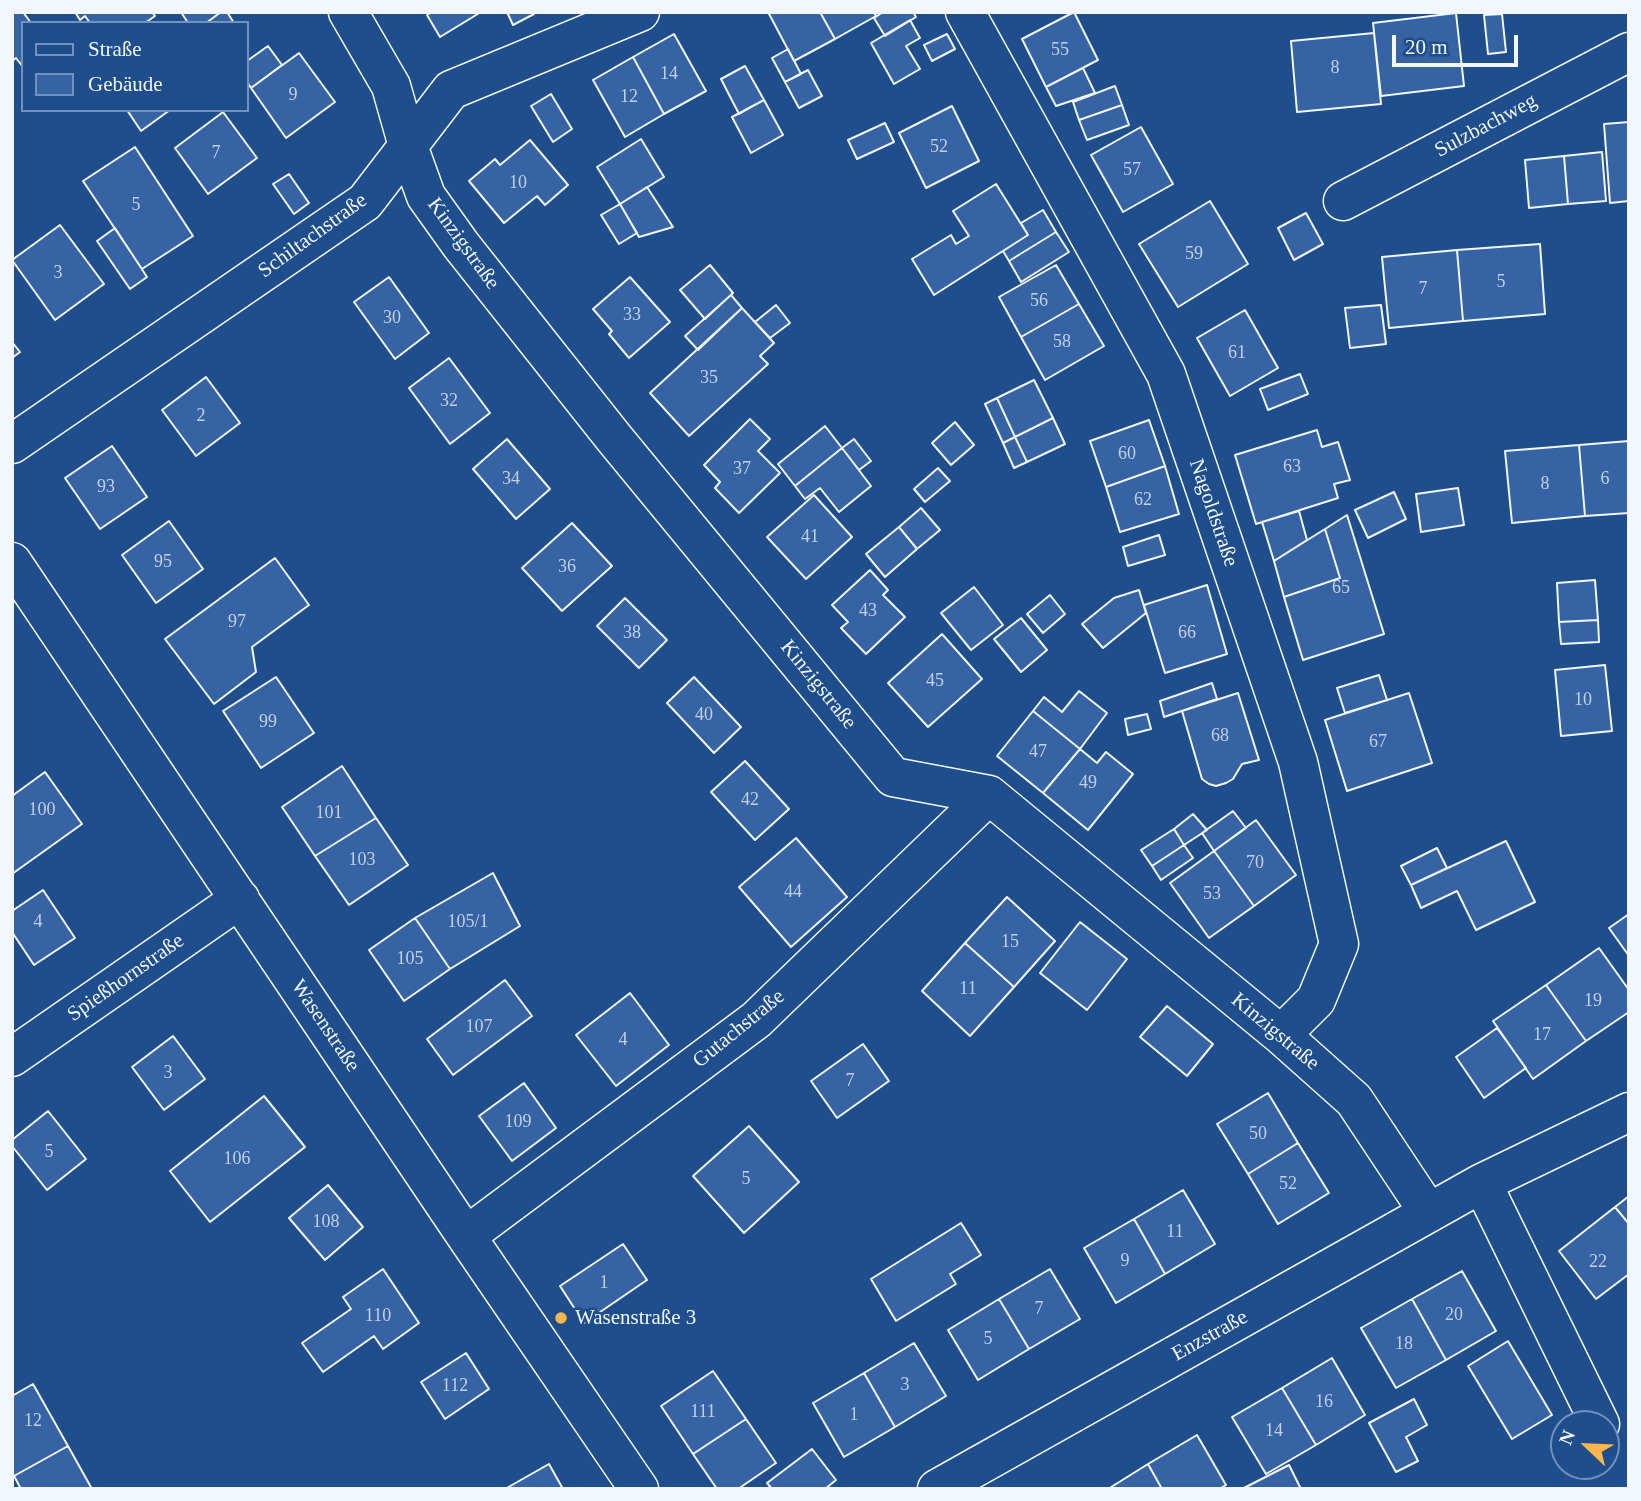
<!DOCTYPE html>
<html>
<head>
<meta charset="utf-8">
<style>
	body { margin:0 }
	#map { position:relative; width:1641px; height:1501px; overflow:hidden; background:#1f4e8c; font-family:"Times New Roman",serif }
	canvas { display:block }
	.frame { position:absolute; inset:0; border:14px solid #f2f6ff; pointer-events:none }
	.legend { position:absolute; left:21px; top:21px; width:228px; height:91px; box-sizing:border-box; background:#1f4e8c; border:2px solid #7391ba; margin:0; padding:9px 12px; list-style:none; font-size:21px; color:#f2f6ff }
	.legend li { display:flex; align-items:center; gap:14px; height:35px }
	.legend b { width:35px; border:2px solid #7391ba }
	.north { position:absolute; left:1550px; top:1410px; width:70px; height:70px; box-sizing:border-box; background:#1f4e8c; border:2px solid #7391ba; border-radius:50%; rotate:293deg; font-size:19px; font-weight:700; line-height:28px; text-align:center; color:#f2f6ff }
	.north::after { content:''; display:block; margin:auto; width:24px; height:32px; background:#ffb74d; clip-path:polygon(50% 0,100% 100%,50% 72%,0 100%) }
	.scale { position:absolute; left:1392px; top:35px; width:126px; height:32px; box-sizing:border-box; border:4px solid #f2f6ff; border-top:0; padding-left:9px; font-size:21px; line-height:24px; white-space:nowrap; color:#f2f6ff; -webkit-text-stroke:5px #1f4e8c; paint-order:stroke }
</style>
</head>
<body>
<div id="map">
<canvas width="1641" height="1501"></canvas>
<div class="frame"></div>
<ul class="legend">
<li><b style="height:9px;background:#1f4e8c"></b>Straße</li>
<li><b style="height:19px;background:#3563a3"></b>Gebäude</li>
</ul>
<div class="north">N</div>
<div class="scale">20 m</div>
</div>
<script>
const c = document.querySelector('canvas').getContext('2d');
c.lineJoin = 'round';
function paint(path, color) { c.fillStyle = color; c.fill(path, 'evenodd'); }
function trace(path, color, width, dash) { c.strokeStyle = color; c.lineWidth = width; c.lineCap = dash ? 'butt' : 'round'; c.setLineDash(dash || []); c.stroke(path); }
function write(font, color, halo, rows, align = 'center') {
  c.font = font + ' "Times New Roman",serif'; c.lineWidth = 5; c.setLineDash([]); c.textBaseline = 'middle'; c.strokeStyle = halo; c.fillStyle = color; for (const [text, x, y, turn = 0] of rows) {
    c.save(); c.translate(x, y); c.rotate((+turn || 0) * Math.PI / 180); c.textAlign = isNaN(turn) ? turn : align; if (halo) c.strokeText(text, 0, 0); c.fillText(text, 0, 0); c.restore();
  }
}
const building = new Path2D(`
	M12 12H23L31 23H23V67L16 58 12 61Z
	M75 12H152L155 16 145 23H90L85 16 80 20Z
	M181 12H221L206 23H188Z
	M221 12H227L234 23H206Z
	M432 12H481L440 37 427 15Z
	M507 12H533L534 14 513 25Z
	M768 12H820L835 39 794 61Z
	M820 12H874L876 16 835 39Z
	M883 12H913L916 17 885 36 874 18Z
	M1074 12 1098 60 1046 87 1022 39Z
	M1456 13 1464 86 1381 96 1373 23Z
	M1502 14 1506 52 1488 54 1484 15Z
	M910 20 920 38 906 46 920 69 894 84 871 43Z
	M1374 33 1381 104 1297 112 1291 41Z
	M674 34 706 91 664 114 633 57Z
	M947 34 955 49 932 61 924 45Z
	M268 46 282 65 251 88 247 82V61Z
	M788 49 801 74 785 82 772 58Z
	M299 53 335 102 286 138 251 88Z
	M633 57 664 114 625 137 593 80Z
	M745 66 764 100 739 114 721 79Z
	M1083 68 1095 93 1056 106 1046 87Z
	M808 70 822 96 799 108 785 82Z
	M1115 86 1122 105 1079 120 1073 102Z
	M551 94 572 129 553 142 531 106Z
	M764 100 783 135 751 153 732 117Z
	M1122 105 1129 125 1087 140 1079 120Z
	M952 106 979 161 926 188 899 133Z
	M127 110H170L141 131Z
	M223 112 257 158 208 194 175 148Z
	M1629 122V201L1610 203 1604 124Z
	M885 123 894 142 857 159 848 140Z
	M1141 127 1173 184 1123 212 1091 155Z
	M641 139 664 177 620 204 597 167Z
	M530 140 568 185 545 205 537 196 504 223 469 181 495 159 500 165Z
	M135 147 193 236 142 269 83 181Z
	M1602 152 1606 201 1568 204 1564 156Z
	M1564 156 1568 204 1529 208 1525 160Z
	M289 174 309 203 294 214 273 184Z
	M996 184 1028 235 934 295 912 259 951 235 956 244 969 236 953 211Z
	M647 187 673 227 639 237 620 204Z
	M1210 201 1248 264 1178 307 1139 244Z
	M620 204 637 233 619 244 601 215Z
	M1043 210 1056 232 1009 261 1003 251 1028 235 1021 223Z
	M1306 213 1323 244 1294 260 1278 228Z
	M60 225 104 284 55 320 12 260Z
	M115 228 147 277 130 289 97 241Z
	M1056 232 1069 252 1021 282 1009 261Z
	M1540 244 1545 314 1463 321 1457 250Z
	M1457 250 1463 321 1389 328 1382 257Z
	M710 265 733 293 705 319 680 290Z
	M1056 265 1079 304 1021 337 999 297Z
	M389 277 429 333 395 359 354 302Z
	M630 277 670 322 629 358 609 334 612 331 593 309Z
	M731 295 742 308 698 350 685 336Z
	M1079 304 1104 346 1045 380 1021 337Z
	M776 305 790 323 770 338 755 322Z
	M1381 305 1386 344 1350 348 1345 308Z
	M742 308 774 343 760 356 768 364 689 436 650 393Z
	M1245 310 1278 368 1230 396 1197 338Z
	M12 342 20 352 12 358Z
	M449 358 490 413 450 444 409 388Z
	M1300 374 1308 394 1268 410 1260 389Z
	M206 377 240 423 196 456 162 410Z
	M1034 380 1053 418 1015 437 997 398Z
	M997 398 1015 437 1003 443 985 404Z
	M1053 418 1065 444 1027 462 1015 437Z
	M750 419 770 439 758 451 780 473 739 513 715 488 720 482 704 465Z
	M1149 420 1165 466 1106 487 1090 441Z
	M955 422 974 445 951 465 932 443Z
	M825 426 842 448 795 486 778 464Z
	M1317 430 1322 447 1338 442 1350 480 1334 484 1338 498 1256 524 1235 455Z
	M1015 437 1027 462 1014 468 1003 443Z
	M507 439 550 489 516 519 473 469Z
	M854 439 871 461 859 470 842 448Z
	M1629 441V513L1585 516 1579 445Z
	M1579 445 1585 516 1512 523 1505 451Z
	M112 446 147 497 100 529 65 478Z
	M842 448 871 486 839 512 820 488 805 499 795 486Z
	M1165 466 1179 514 1120 532 1106 487Z
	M938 468 950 481 925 502 914 489Z
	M1458 488 1464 525 1421 532 1416 494Z
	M1394 492 1406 519 1368 538 1355 510Z
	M814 495 852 537 806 579 767 537Z
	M921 508 940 530 917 549 899 527Z
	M1299 511 1307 540 1274 561 1262 522Z
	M1347 515 1384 634 1303 660 1284 597 1340 578 1325 529Z
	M169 521 203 569 156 603 122 555Z
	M572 523 612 566 562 611 522 568Z
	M899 527 917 549 885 577 866 554Z
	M1325 529 1340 578 1284 597 1274 561Z
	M1159 535 1165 555 1128 566 1123 547Z
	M275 558 309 605 252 647 256 672 214 704 165 639Z
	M870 570 888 590 883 595 905 617 866 654 841 628 848 622 832 605Z
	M1595 580 1598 620 1559 622 1557 583Z
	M1207 585 1227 654 1165 673 1144 605Z
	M974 587 1003 625 971 650 941 613Z
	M1139 590 1146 613 1103 648 1082 624 1114 598Z
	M1050 595 1065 614 1043 633 1027 614Z
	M625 598 667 640 639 668 597 626Z
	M1021 618 1047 650 1021 672 994 639Z
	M1598 620 1599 642 1561 644 1559 622Z
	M942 634 982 679 928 727 888 683Z
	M1605 665 1612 731 1561 736 1555 670Z
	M1379 675 1387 700 1345 713 1337 688Z
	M276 677 314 733 261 768 223 711Z
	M694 677 741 727 714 753 667 703Z
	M1212 683 1217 699 1164 717 1160 701Z
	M1079 691 1107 713 1080 749 1033 711 1044 697 1062 712Z
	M1238 693 1259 760 1242 764 1233 779 1226 783 1216 786 1209 784 1202 779 1182 711Z
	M1409 693 1432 763 1347 791 1325 720Z
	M1033 711 1080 749 1043 793 997 756Z
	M1147 714 1151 729 1128 735 1125 719Z
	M1080 749 1097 763 1106 752 1133 774 1088 830 1043 793Z
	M745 761 789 809 755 840 711 792Z
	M342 766 376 818 315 856 282 807Z
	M45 772 82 824 12 874V796Z
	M1233 811 1246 828 1214 851 1202 833Z
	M1193 814 1207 830 1184 845 1174 829Z
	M376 818 408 865 349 905 315 856Z
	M1256 820 1296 875 1254 906 1214 851Z
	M1174 829 1184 845 1152 866 1141 850Z
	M796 838 847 897 791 947 739 887Z
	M1506 841 1535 902 1476 930 1457 891 1421 908 1411 885Z
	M1184 845 1193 858 1161 880 1152 866Z
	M1437 848 1447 868 1411 885 1401 866Z
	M1214 851 1254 906 1209 938 1170 883Z
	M493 873 520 926 450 969 415 918Z
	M43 890 75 938 34 965 12 932V911Z
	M1007 897 1055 941 1014 987 965 943Z
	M1629 914V956L1609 928Z
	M415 918 450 969 404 1001 369 950Z
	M1080 922 1127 959 1087 1010 1040 973Z
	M965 943 1014 987 970 1036 922 991Z
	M1599 948 1629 990V1012L1586 1041 1546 985Z
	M505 980 532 1016 453 1075 427 1039Z
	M1546 985 1586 1041 1533 1079 1493 1021Z
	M630 993 669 1045 616 1086 576 1035Z
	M1167 1006 1213 1044 1187 1076 1140 1037Z
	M1497 1028 1526 1068 1484 1098 1456 1057Z
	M173 1036 205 1079 164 1110 132 1067Z
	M863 1044 889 1081 837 1118 811 1081Z
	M524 1083 556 1128 512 1161 479 1116Z
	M1268 1093 1298 1143 1248 1174 1217 1124Z
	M264 1096 305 1147 210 1222 170 1171Z
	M48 1111 86 1159 47 1190 12 1146V1140Z
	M749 1126 799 1182 744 1233 693 1176Z
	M1298 1143 1329 1193 1278 1224 1248 1174Z
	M328 1185 363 1227 325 1260 289 1218Z
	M1183 1190 1215 1244 1165 1274 1134 1219Z
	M1629 1196V1224L1615 1207Z
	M1615 1207 1629 1224V1274L1596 1299 1559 1251Z
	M1134 1219 1165 1274 1116 1303 1084 1248Z
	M961 1223 981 1255 950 1274 956 1284 896 1321 871 1279Z
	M623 1244 647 1280 584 1323 560 1286Z
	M383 1269 419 1323 383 1349 374 1336 323 1372 302 1343 351 1309 343 1297Z
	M1050 1269 1080 1319 1029 1349 999 1299Z
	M1462 1271 1496 1331 1446 1360 1412 1299Z
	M999 1299 1029 1349 978 1380 948 1330Z
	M1412 1299 1446 1360 1396 1388 1361 1328Z
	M1508 1341 1552 1415 1512 1439 1468 1366Z
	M914 1343 946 1396 895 1427 864 1373Z
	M466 1353 489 1389 445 1419 421 1382Z
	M1332 1358 1365 1415 1316 1445 1282 1388Z
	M713 1371 746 1419 693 1454 661 1406Z
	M864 1373 895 1427 844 1457 813 1403Z
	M33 1384 68 1446 14 1476 12 1473V1396Z
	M1282 1388 1316 1445 1266 1474 1232 1417Z
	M1414 1399 1427 1425 1406 1437 1418 1461 1396 1472 1369 1423Z
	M746 1419 776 1463 738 1489H717L693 1454Z
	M1197 1435 1226 1485 1219 1489H1162L1148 1464Z
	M68 1446 92 1489H21L14 1476Z
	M812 1449 836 1480 825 1489H772L767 1483Z
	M549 1464 563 1489H505Z
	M1148 1464 1162 1489H1108Z
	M1289 1465 1301 1489H1242Z`);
const minor = new Path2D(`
	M348 12 391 86 408 146 426 196 461 245 614 438 893 777 989 795 1281 1035 1354 1100 1429 1213
	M965 12 1166 374 1298 762 1339 944 1316 1000 1281 1035
	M1343 201 1629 52
	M12 444 365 202 451 90 640 12
	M12 562 466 1236 639 1489
	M12 1057 240 899
	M1482 1183 1600 1424
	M466 1236 756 1020 989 795
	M937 1489 1482 1183 1629 1112`);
const markers = [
	[561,1318,7,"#ffb74d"]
];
const numberNames = [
	["55",1060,50],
	["8",1335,68],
	["14",669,74],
	["9",293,95],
	["12",629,97],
	["52",939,147],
	["7",216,153],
	["57",1132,170],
	["10",518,183],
	["5",136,205],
	["59",1194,254],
	["3",58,273],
	["5",1501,282],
	["7",1423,289],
	["56",1039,301],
	["33",632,315],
	["30",392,318],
	["58",1062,342],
	["61",1237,353],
	["35",709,378],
	["32",449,401],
	["2",201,416],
	["60",1127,454],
	["63",1292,467],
	["37",742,469],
	["34",511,479],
	["6",1605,479],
	["8",1545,484],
	["93",106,487],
	["62",1143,500],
	["41",810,537],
	["95",163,562],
	["36",567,567],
	["65",1341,588],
	["43",868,611],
	["97",237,622],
	["38",632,633],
	["66",1187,633],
	["45",935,681],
	["10",1583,700],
	["40",704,715],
	["99",268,722],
	["68",1220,736],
	["67",1378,742],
	["47",1038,752],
	["49",1088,783],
	["42",750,800],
	["100",42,810],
	["101",329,813],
	["103",362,860],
	["70",1255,863],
	["44",793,892],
	["53",1212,894],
	["4",38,922],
	["105/1",468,922],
	["15",1010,942],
	["105",410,959],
	["11",968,989],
	["19",1593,1001],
	["107",479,1027],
	["17",1542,1035],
	["4",623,1040],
	["3",168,1073],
	["7",850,1081],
	["109",518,1122],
	["50",1258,1134],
	["5",49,1152],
	["106",237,1159],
	["5",746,1179],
	["52",1288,1184],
	["108",326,1222],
	["11",1175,1232],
	["9",1125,1261],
	["22",1598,1262],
	["1",604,1283],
	["7",1039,1309],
	["20",1454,1315],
	["110",378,1316],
	["5",988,1339],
	["18",1404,1344],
	["3",905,1385],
	["112",455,1386],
	["16",1324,1402],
	["111",703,1412],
	["1",854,1415],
	["12",33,1421],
	["14",1274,1431]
];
const streetNames = [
	["Sulzbachweg",1486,126,-28],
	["Schiltachstraße",313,236,-36],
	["Kinzigstraße",463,244,54],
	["Nagoldstraße",1213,513,71],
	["Kinzigstraße",818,685,51],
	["Spießhornstraße",126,978,-35],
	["Wasenstraße",325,1026,56],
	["Gutachstraße",739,1029,-39],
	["Kinzigstraße",1275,1032,40],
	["Enzstraße",1210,1336,-29]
];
const poiNames = [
	["Wasenstraße 3",575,1318]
];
paint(building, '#3563a3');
trace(building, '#f2f6ff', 2);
trace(minor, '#f2f6ff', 41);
trace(minor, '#1f4e8c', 38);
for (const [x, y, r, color] of markers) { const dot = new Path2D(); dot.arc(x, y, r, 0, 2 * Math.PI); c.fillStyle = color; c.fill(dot); trace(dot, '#1f4e8c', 2.5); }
write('18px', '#c3d1e8', null, numberNames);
write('21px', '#f2f6ff', '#1f4e8c', streetNames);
write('21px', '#f2f6ff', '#1f4e8c', poiNames, 'left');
</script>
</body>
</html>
